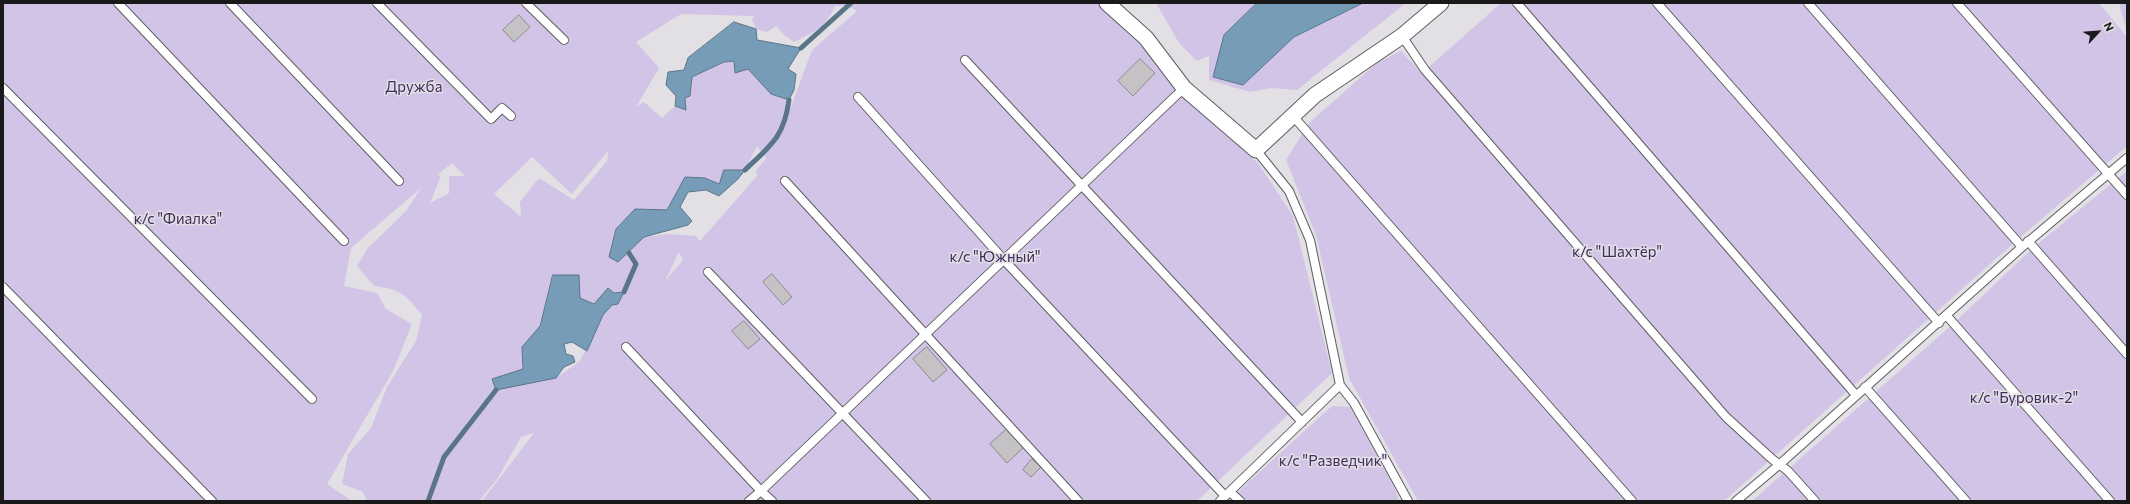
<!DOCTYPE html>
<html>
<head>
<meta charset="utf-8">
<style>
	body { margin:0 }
	#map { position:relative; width:2130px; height:504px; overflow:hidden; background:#e2e0e4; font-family:Commissioner,sans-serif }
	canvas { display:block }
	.frame { position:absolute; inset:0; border:4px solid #19191a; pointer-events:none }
	.north { position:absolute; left:2078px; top:12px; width:40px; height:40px; -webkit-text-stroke:3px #e2e0e4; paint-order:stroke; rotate:64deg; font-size:11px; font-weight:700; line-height:16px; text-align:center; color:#19191a }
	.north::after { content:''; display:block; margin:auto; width:14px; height:18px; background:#19191a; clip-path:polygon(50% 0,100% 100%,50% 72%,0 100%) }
</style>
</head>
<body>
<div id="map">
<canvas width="2130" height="504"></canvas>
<div class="frame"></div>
<div class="north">N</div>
</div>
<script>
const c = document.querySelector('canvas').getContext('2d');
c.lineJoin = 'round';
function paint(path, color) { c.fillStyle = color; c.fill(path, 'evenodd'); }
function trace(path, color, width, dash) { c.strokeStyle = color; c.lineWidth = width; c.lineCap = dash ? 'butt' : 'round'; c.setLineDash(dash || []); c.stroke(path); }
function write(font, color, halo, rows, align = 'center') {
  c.font = font + ' Commissioner,sans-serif'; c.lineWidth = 3; c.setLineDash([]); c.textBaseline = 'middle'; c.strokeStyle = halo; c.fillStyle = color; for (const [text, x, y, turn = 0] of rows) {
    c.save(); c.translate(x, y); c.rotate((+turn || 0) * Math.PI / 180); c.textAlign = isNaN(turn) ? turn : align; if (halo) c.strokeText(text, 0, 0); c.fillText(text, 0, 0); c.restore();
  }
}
const green = new Path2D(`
	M3 3H1099L1144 43 1178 95 1199 109 1258 163 1293 216 1332 373 1197 501H482L534 433 521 437 498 478 479 501H367L363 492 342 484 348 454 371 428 387 387 416 341 422 315C405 294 402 290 374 286L357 266 368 248 406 211 421 188 351 248 344 286 377 293 386 309 412 324 393 371 327 484 352 501H3ZM835 6H848L857 11 812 50 788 115 789 100 771 94 748 69 734 61 725 62 692 77 690 96 685 98 686 110 675 106 662 118 644 102 636 107 659 68 636 42 681 14 754 16 752 19 756 29 767 32 776 26 784 35 794 42C814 32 825 28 835 6ZM757 146 766 158 756 171 757 176 700 241 696 236 669 234 644 237 618 262 667 210 685 177 705 178 720 184 724 173 745 170ZM609 150 607 161 574 200 539 178 520 202 521 217 494 194 532 157 572 194ZM452 163 465 176H449V193L430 203 441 176 437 175ZM679 252 683 260 666 280V279ZM553 275 580 298 594 304 612 305 603 315 580 361 556 378 493 379 523 369 522 347 540 326Z
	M1156 3H1257L1224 35 1243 85 1294 37 1363 3H1406L1297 90 1272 88 1250 92 1209 80V56L1197 61 1179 43Z
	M1501 3H2099L2127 37V146L2017 240 1724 501H1418L1349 378 1316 235 1286 160 1309 123 1378 62 1401 51 1422 73Z
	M2119 3H2127V33Z
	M2127 171V501H1752L1954 323 2034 247Z
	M1332 406 1350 407 1394 487 1399 501H1228Z`);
const water = new Path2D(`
	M1257 3H1363L1294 37 1243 85 1213 77 1224 35Z
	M734 22 756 29 757 40 801 48 788 69 796 74 794 90 789 100 771 94 748 69 735 73 734 61 724 62 692 77 690 96 685 98 686 110 675 106 676 96 666 85 668 72 684 70 688 58Z
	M724 170H745L738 179 719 196 706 190 688 192 680 207 692 221 688 225 644 237 618 262 609 257 616 229 635 209 667 210 685 177 705 178 719 184Z
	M553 275H579L580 298 594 304 608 288 614 293 624 292 618 304 612 305 603 315 587 351 572 342 564 344 566 354 573 356 575 362 564 367 556 378 496 390 492 379 523 369 522 347 540 326Z`);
const stream = new Path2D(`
	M801 48 851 3
	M745 170C771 145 784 137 789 100
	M624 292 636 264 629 253
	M428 501 444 457 496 390`);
const building = new Path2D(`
	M519 15 530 27 514 42 503 30Z
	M1140 59 1155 73 1133 96 1118 81Z
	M772 274 792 297 783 305 763 282Z
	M744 321 760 339 748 349 732 331Z
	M927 347 947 370 933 382 913 359Z
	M1007 429 1024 447 1007 463 990 444Z
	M1032 459 1041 467 1031 477 1023 470Z`);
const lane = new Path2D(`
	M118 3 344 241
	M230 3 399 181
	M377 3 491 119 502 108 511 116
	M526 3 564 40
	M1517 3 1856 395
	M1657 3 1939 323
	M1808 3 2022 247
	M1957 3 2127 195
	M1402 36 1425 70 1726 417 1772 459 1788 471 1815 501
	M965 60 1302 422
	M3 88 312 399
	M858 97 1004 260 1225 496
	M1293 116 1632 501
	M1256 150 1289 191 1310 240 1340 385 1354 403 1408 501
	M785 181 1078 501
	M2028 241 2127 354
	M708 272 926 501
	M3 287 212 501
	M1947 316 2110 501
	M626 347 761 491 749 501
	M1865 387 1966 501
	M1230 492 1240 501
	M772 501 761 491 1184 88
	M1220 501 1340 385
	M1736 501 1780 464 2022 247 2127 158`);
const street = new Path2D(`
	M1107 3 1146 38 1184 88 1256 150 1315 95 1402 36 1441 3`);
const parkNames = [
	["Дружба",414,87],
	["к/с \"Фиалка\"",178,219],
	["к/с \"Шахтёр\"",1617,252],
	["к/с \"Южный\"",995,257],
	["к/с \"Буровик-2\"",2024,398],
	["к/с \"Разведчик\"",1333,461]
];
paint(green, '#d1c4e7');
paint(water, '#779cb7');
trace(water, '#5b7588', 1);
trace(stream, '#5b7588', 5);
paint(building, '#c4c2c5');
trace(building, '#8d8b8e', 1);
trace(lane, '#5e5d60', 10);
trace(street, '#5e5d60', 17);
trace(lane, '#fff', 8);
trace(street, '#fff', 15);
write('15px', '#422c5d', '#e2e0e4', parkNames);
</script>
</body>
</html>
